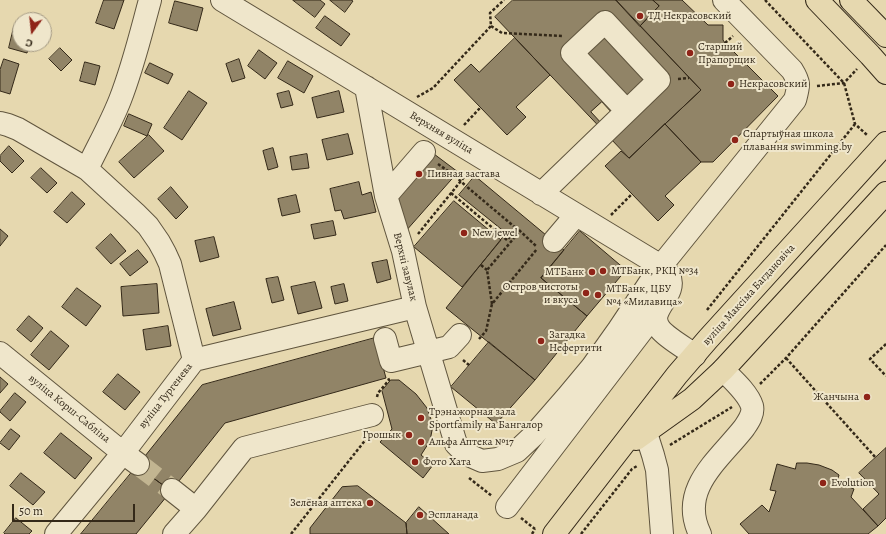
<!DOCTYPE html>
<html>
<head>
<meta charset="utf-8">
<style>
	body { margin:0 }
	#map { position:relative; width:886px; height:534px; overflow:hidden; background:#e6d8af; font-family:Alegreya,serif }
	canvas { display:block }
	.north { position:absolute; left:12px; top:12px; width:40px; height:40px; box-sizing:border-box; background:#efe6cb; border:1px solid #a49a84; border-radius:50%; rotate:195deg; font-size:11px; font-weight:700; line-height:16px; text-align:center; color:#342919 }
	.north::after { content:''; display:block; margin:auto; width:14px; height:18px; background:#8f2418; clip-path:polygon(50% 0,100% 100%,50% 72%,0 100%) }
	.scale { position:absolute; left:12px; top:504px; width:123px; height:18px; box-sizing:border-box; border:2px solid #342919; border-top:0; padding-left:5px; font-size:12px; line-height:14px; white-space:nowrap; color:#342919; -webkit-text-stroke:3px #efe6cb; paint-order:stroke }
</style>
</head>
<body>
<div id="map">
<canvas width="886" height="534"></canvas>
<div class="north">С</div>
<div class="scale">50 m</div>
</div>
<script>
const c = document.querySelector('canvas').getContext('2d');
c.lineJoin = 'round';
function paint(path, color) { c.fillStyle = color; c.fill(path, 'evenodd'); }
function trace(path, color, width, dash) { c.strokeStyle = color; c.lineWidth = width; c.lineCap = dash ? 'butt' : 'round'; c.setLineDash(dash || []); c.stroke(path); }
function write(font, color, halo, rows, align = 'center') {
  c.font = font + ' Alegreya,serif'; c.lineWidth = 4; c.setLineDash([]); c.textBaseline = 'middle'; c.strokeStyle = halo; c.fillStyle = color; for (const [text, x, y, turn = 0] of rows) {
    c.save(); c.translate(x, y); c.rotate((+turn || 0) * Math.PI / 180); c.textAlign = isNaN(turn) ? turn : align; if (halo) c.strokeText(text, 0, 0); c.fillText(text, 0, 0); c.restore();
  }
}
const building = new Path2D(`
	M104 0H124L114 29 96 23Z
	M293 0H320L325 4 315 17Z
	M330 0H351L353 1 345 12Z
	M513 0H616L701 90 629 158 495 17Z
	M616 0H653L659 6 640 26Z
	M653 0H682L708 25H723V40L725 43 778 96 713 162H701L665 124 701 90 640 26 659 6Z
	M175 1 203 8 197 31 169 23Z
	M325 16 350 34 341 46 316 28Z
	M14 27 20 29V44H29L27 53 9 48Z
	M515 38 550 75 516 107 526 117 507 135 454 80 471 64 479 72Z
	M60 48 72 60 61 71 49 59Z
	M259 50 277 63 265 79 248 66Z
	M4 59 19 64 10 94 0 91V70Z
	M239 59 245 78 232 82 226 64Z
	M288 61 313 76 304 93 278 78Z
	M85 62 100 66 95 85 80 81Z
	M150 63 173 74 168 84 145 73Z
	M189 91 207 103 182 140 164 128Z
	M289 91 293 105 281 108 277 94Z
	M339 91 344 112 317 118 312 98Z
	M602 102 614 115 603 125 591 112Z
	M129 114 152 124 147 136 124 126Z
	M665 124 701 162 665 196 674 205 658 221 605 166 621 151 629 158Z
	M348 134 353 154 327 160 322 140Z
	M149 135 164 151 134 178 119 162Z
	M9 146 24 161 12 173 0 161V156Z
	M273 148 278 167 268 170 263 151Z
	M430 151 458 172 405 232 394 194Z
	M307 154 309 168 292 170 290 157Z
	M41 168 57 183 47 193 31 178Z
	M475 176 564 250 541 278 587 316 535 380 446 308 506 233 459 195Z
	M359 182 362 195 371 192 376 212 344 219 341 210 335 211 330 189Z
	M171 187 188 207 176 219 158 199Z
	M72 192 85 204 67 223 54 212Z
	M296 195 300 212 282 216 278 199Z
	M454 201 501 240 462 287 414 247Z
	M333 221 336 235 314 239 311 225Z
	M0 229 8 236 0 246Z
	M580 231 626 270 587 316 541 278Z
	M111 234 126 251 111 264 96 248Z
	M214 237 219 257 200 262 195 241Z
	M138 250 148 262 130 276 120 264Z
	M387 260 391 279 377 283 372 263Z
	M278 277 284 300 272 303 266 279Z
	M315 282 322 308 298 314 291 287Z
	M157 284 159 313 123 316 121 287Z
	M344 284 348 301 335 304 331 287Z
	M77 288 101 306 86 326 62 307Z
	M234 302 241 329 213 336 206 309Z
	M29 316 43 328 31 342 17 330Z
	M168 326 171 346 146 350 143 330Z
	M51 331 69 346 49 370 31 355Z
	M375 338 386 378 225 423 171 491 137 466 202 385Z
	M489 342 535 380 496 424 451 387Z
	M118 374 140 392 125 410 103 392Z
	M0 377 8 384 0 393Z
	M391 380H399L416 394 427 408 433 425 430 441 421 455 433 465 423 478 380 442 392 429 382 391Z
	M15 393 26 402 10 421 0 412V411Z
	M11 429 20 436 9 450 0 443Z
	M61 433 92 458 75 479 44 453Z
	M886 448V518L878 526 863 509 879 494 859 473Z
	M797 463H807L819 465 832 470 839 475 837 482 854 489 851 497 878 526 868 534H749L740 524 762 505 769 512 776 491 770 490 777 464 795 469Z
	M137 466 171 491 136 534H81Z
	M21 473 45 492 33 505 10 486Z
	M358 486 406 523 407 534H310V528L342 487Z
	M419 507 449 534H407L406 523Z
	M16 518 32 531 29 534H5L4 533Z`);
const minorTunnel = new Path2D(`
	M138 464 172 490`);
const path = new Path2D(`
	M765 0 844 83 855 124 867 135
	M491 26 502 33 562 36
	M725 43 733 36
	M678 79 689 78
	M817 86 844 83 857 69
	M417 97 433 88 491 26 490 13 504 0
	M464 125 480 108
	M438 164 455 176
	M451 193 507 240 517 229 466 186
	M611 215 632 194
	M519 230 536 246
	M418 234 469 171
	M481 265 487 270
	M492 304 487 270 520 231
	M707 310 855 124
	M479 339 486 331 492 304 537 249
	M886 344 870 359 886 376
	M786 358 876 458
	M463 360 469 365
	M760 384 786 358 886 245
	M377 397 378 393 389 380 388 378
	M670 445 732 407
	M469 478 492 496
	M521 518 535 529
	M291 534 367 438 368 435
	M532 534 535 529
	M581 534 632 469 637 466`);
const minor = new Path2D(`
	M222 0 661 266C664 268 667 271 669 275 679 296 645 310 660 329 667 338 685 348 695 355
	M366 87 386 196 403 251 415 307 456 444 466 454 482 461 498 459 517 451 533 436 567 397 592 367 619 329 661 266 795 100C799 85 800 83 792 70L724 0
	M0 123 8 125 18 129 87 169 135 213 148 226 159 242 165 253 170 264 194 360
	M87 169C98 146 111 123 120 100 133 67 141 33 150 0
	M541 194 659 80 605 22 572 53 627 111
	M386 196 424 152
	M554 241 576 215
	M385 339 391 361 449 347 460 335
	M0 353 123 453 138 464
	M646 433 653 455 657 470 662 534
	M172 490 196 509
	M507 507 657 311
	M56 534 123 453 194 360 415 307
	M174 534 196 509 244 448 372 415
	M700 534C678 489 719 460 744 428 748 422 754 414 752 406 748 393 733 380 723 370`);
const major = new Path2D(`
	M817 0 870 55 886 73
	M851 0 886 36
	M636 439 692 399 723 370 886 193
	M554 534 677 375 708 339 886 143`);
const pathBridge = new Path2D(`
	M455 176 466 186`);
const markers = [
	[640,16,4,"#8f2418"],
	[690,53,4,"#8f2418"],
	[731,84,4,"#8f2418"],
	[735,140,4,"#8f2418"],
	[419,174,4,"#8f2418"],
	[464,233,4,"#8f2418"],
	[603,271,4,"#8f2418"],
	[592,272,4,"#8f2418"],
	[586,293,4,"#8f2418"],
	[598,295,4,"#8f2418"],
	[541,341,4,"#8f2418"],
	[867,397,4,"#8f2418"],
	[421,418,4,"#8f2418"],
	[409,435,4,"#8f2418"],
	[421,442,4,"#8f2418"],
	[415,462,4,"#8f2418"],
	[823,483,4,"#8f2418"],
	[370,503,4,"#8f2418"],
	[420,515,4,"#8f2418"]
];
const poiNames = [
	["ТД Некрасовский",648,16],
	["Старший",698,47],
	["Прапорщик",698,60],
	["Некрасовский",739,84],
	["Спартыўная школа",743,134],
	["плавання swimming.by",743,147],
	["Пивная застава",427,174],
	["New jewel",472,233],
	["МТБанк, РКЦ №34",611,271],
	["МТБанк",584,272,"right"],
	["Остров чистоты",578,287,"right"],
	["и вкуса",578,300,"right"],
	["МТБанк, ЦБУ",606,289],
	["№4 «Милавица»",606,302],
	["Загадка",549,335],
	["Нефертити",549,348],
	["Жанчына",859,397,"right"],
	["Трэнажорная зала",429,412],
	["Sportfamily на Бангалор",429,425],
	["Грошык",401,435,"right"],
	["Альфа Аптека №17",429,442],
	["Фото Хата",423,462],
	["Evolution",831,483],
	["Зелёная аптека",362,503,"right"],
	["Эспланада",428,515]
];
const streetNames = [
	["Верхняя вуліца",441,133,31],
	["Верхні завулак",405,267,76],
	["вуліца Максіма Багдановіча",749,295,-48],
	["вуліца Тургенева",166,396,-52],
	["вуліца Корш-Сабліна",69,409,39]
];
paint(building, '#918467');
trace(building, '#342919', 1);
trace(minorTunnel, '#c2b591', 22, [22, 11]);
trace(minor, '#60553e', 24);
trace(major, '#342919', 24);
trace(path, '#342919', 2.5, [3, 2]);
trace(minor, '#efe6cb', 22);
trace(major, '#e6d8af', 22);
trace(pathBridge, '#342919', 2.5, [3, 2]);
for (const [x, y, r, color] of markers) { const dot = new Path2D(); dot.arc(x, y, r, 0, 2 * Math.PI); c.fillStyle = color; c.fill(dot); trace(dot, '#efe6cb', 1.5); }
write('11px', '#342919', '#efe6cb', poiNames, 'left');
write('11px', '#342919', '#efe6cb', streetNames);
</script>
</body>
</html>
